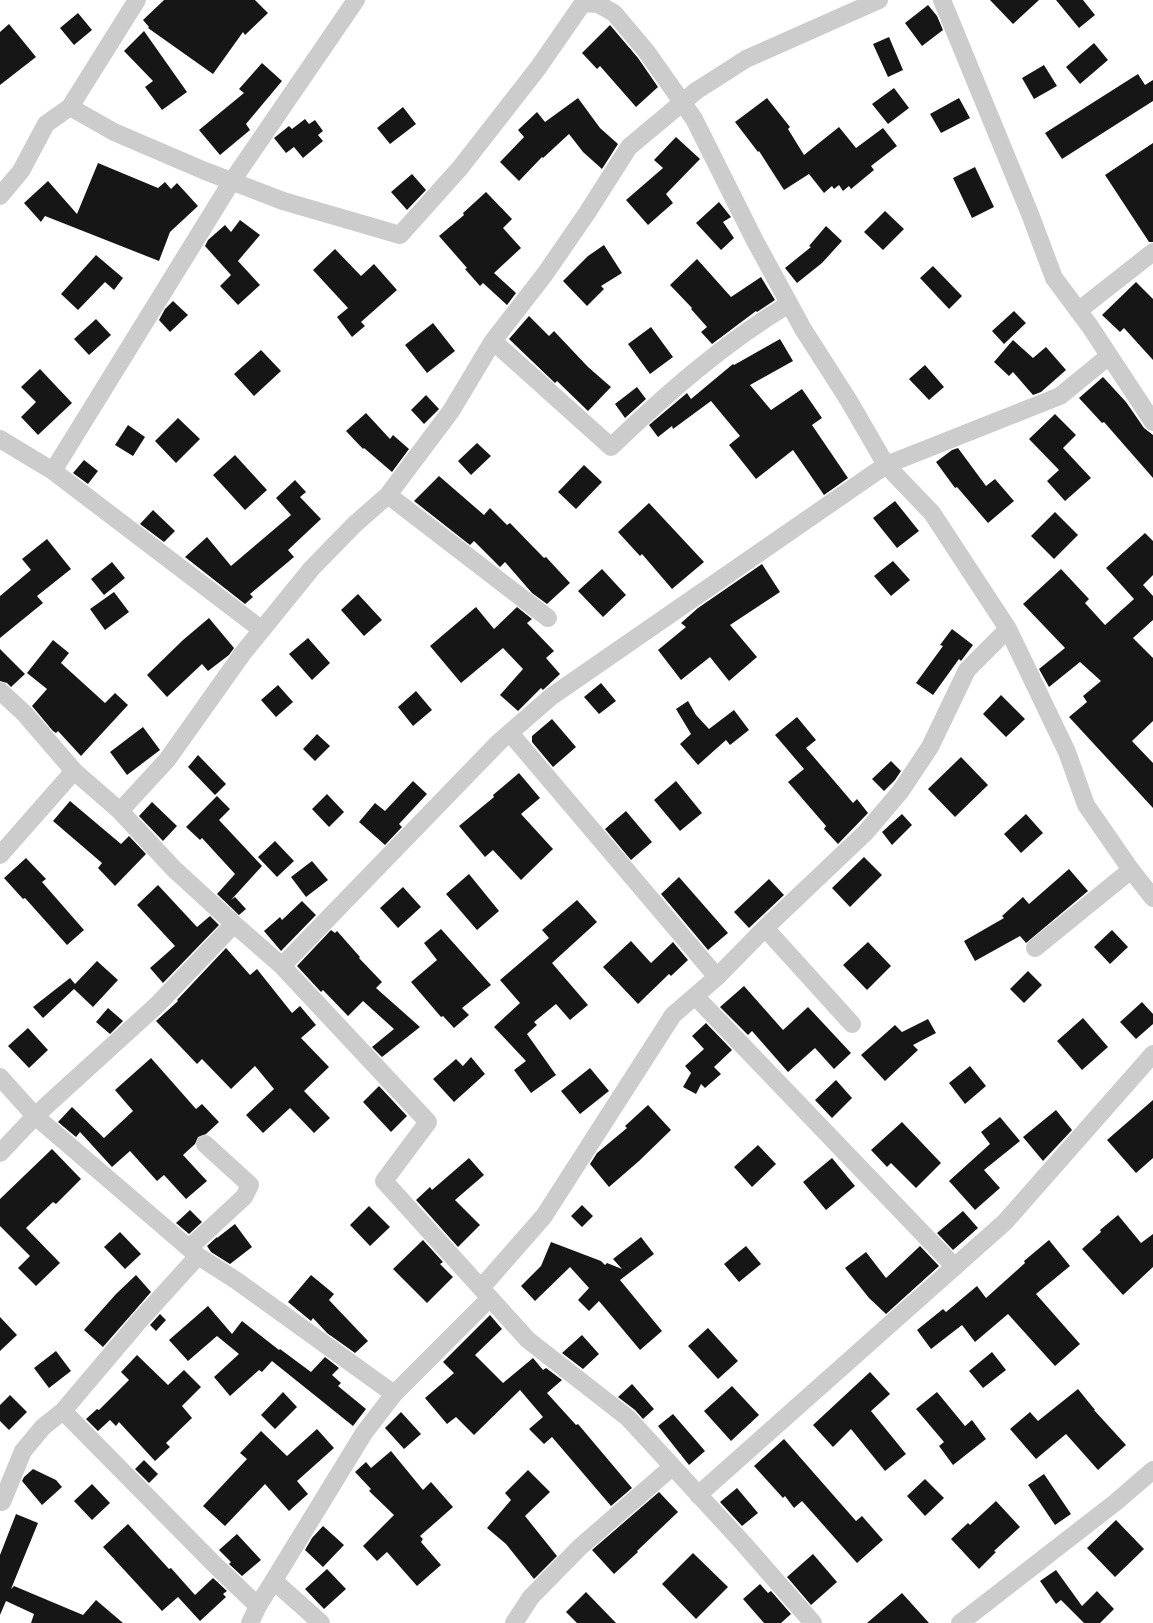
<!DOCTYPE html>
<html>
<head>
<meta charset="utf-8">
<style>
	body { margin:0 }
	canvas { display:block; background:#fff }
</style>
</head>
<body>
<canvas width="1153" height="1623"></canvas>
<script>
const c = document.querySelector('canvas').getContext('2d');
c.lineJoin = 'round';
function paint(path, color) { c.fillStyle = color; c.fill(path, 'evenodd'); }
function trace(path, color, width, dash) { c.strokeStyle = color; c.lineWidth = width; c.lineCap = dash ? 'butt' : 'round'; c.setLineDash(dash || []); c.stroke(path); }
const building = new Path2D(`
	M164 0H255L268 13 245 35 243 32 213 74 148 28 149 27 143 20Z
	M990 0H1039L1013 24Z
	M1056 0H1083L1095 15 1079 28Z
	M928 5 937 16 943 30 922 46 905 23Z
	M78 13 92 30 74 45 60 28Z
	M9 24 36 57 0 85V32Z
	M610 25 638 58 658 87 636 107 600 66 597 69 582 53Z
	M144 31 187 92 162 110 145 87 153 81 124 51Z
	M889 37 903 70 888 77 873 44Z
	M1094 43 1108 60 1080 84 1066 67Z
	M262 63 282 81 246 124 250 130 220 155 199 130 244 93 239 89Z
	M1044 65 1057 86 1034 99 1022 78Z
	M1138 74 1145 85 1153 80V101L1062 159 1045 133Z
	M894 88 909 108 888 124 872 104Z
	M578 98 600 128 618 144 602 169 583 152 569 134 543 158 542 157 519 181 500 162 524 137 518 130 537 112 545 122Z
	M767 98 790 127 788 129 804 155 839 127 856 148 883 128 897 146 871 166 874 170 851 189 849 186 843 191 839 185 834 189 832 186 824 193 809 174 784 190 759 151 758 152 735 122Z
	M959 98 970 118 941 133 930 114Z
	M403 107 416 124 390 144 377 128Z
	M305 119 309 124 315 120 323 131 318 135 323 141 303 158 294 147 286 153 274 138 289 126 292 129Z
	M676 137 700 159 666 194 673 203 648 225 626 200 663 168 654 160Z
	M1153 143V242H1149L1105 175Z
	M98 163 158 188 165 182 171 189 177 183 198 206 170 232 159 261 45 216 41 222 24 203 48 181 77 214Z
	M975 167 994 207 972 218 953 178Z
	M412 174 426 190 407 210 391 192Z
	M486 192 512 219 503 228 521 248 494 273 516 293 507 305 483 283 480 286 465 269 467 268 439 236 464 215 463 213Z
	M719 202 731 217 723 222 734 238 721 250 696 223Z
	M885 211 904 229 883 250 864 232Z
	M240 220 260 235 238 261 260 285 238 305 220 286 231 275 205 246 208 240 225 225 231 232Z
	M826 226 842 241 822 263 797 283 785 268 811 247 809 246Z
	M604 245 622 273 601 286 604 289 587 306 563 281 588 256Z
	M335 249 361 276 374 264 397 290 361 322 365 326 352 337 337 317 348 308 313 270Z
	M96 255 123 278 114 290 105 282 78 310 61 294Z
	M697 259 731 297 761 277 775 300 757 312 756 311 712 344 701 332 707 327 691 309 692 308 670 285Z
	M933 266 962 296 949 309 920 278Z
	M1136 282 1153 299V360L1124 328 1120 332 1102 315Z
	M173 301 188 315 170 332 159 320 165 309Z
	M1014 311 1026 323 1004 344 992 331Z
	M529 316 549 336 554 331 588 367 611 387 588 411 557 381 555 383 509 339Z
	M96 319 111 335 89 355 74 339Z
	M433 323 455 351 427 373 405 345Z
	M651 327 673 357 650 374 628 344Z
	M780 339 793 361 750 385 771 410 802 389 822 418 812 425 848 478 824 495 793 450 756 479 729 445 740 436 711 401 673 429 672 426 658 437 649 425 687 393 691 399 733 364 734 365Z
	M1013 340 1033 358 1046 347 1066 370 1041 392 1033 395 1013 372 1009 376 994 362Z
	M261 350 281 371 254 396 234 374Z
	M925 365 944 387 929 400 909 379Z
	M40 369 72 403 38 435 21 417 36 402 21 387Z
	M1103 377 1126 402 1144 428 1153 435V478L1104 422 1102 423 1079 398Z
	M637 387 646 399 625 418 615 404Z
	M426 395 439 409 424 424 411 410Z
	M366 413 390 439 393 435 409 449 392 472 364 448 363 449 346 431Z
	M1055 414 1076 435 1063 448 1091 478 1065 501 1047 481 1059 470 1029 439Z
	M178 418 200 439 176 463 155 441Z
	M128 425 145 437 133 456 115 445Z
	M477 443 491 456 471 475 458 461Z
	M958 448 986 486 995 479 1014 501 988 523 957 487 955 488 936 462 952 450Z
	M235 455 267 490 245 510 213 475Z
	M84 460 98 471 88 484 73 473Z
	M584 465 602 482 576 509 558 492Z
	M439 476 484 515 490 508 507 525 510 523 544 558 546 557 570 583 547 604 532 593 505 562 500 567 474 541 470 545 414 501Z
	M295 480 306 492 300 497 321 519 288 550 294 557 250 594 253 597 245 604 185 557 207 537 231 566 291 515 276 498Z
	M895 501 919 531 897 548 873 518Z
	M649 503 704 562 672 589 642 554 640 556 618 532Z
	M153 510 175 531 164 542 140 524Z
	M1055 512 1078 535 1054 559 1031 536Z
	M1145 533 1153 541V575L1143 585 1153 596V620L1133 638 1153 658V721L1132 741 1153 763V808L1069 717 1087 702 1083 696 1101 681 1080 662 1049 687 1039 669 1065 648 1023 604 1061 569 1089 599 1085 603 1105 625 1134 599 1106 568Z
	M47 539 71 569 37 596 43 603 0 638V596L31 570 22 559Z
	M893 561 910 580 891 596 874 576Z
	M112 562 125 578 104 595 91 579Z
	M762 564 780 592 730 625 757 657 729 681 710 657 681 680 658 650 686 627 681 623 698 608Z
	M602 569 626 595 603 617 578 591Z
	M114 592 129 612 105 630 90 609Z
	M358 594 382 620 364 636 341 610Z
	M476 607 494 629 517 607 532 619 527 623 554 651 546 658 560 674 543 690 541 688 518 711 500 695 523 669 503 648 461 683 430 646Z
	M209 618 234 648 229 655 208 671 202 664 167 697 147 675 183 640Z
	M952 629 973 645 961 661 959 659 933 695 916 683 943 646 940 645Z
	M308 638 330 663 312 680 289 654Z
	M53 640 69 653 61 663 105 703 115 693 128 705 81 756 58 731 56 733 53 731 32 706 47 689 27 673Z
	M0 649 25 674 11 687 7 683 0 681Z
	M601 683 616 701 599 714 584 697Z
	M278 685 293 702 276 717 261 700Z
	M416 691 432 710 413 726 398 707Z
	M1001 695 1025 719 1006 737 983 714Z
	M688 701 696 715 709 729 734 710 749 730 730 745 726 740 698 765 680 744 691 734 676 709Z
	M797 717 816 740 806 748 853 803 857 799 868 813 838 844 824 829 826 826 788 782 804 769 775 735Z
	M552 719 576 747 553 767 532 742V736Z
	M143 727 160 750 127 775 110 752Z
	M317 734 330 746 315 761 303 749Z
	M198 755 226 784 215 795 188 767Z
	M961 757 988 785 955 817 928 789Z
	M891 761 901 771 895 780 884 791 872 779Z
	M519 773 540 798 521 814 553 849 521 880 493 850 485 857 459 826 494 797 493 795Z
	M413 781 427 794 399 824 402 827 385 845 359 822 375 803 385 811Z
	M676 781 702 813 680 831 654 800Z
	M327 794 344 812 329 827 312 809Z
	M217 796 230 809 219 820 262 866 231 900 235 897 246 909 239 915 217 894 235 874 202 838 200 840 186 827Z
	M70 801 121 844 129 836 146 854 115 886 98 868 102 863 53 821Z
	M152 802 177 826 163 841 139 816Z
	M626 811 652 842 631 860 605 829Z
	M902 814 912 825 892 845 882 832Z
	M1026 814 1043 833 1021 853 1004 834Z
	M275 841 294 861 277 877 258 857Z
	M864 857 882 875 850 907 832 888Z
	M26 858 46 879 42 882 84 930 67 945 25 898 23 899 4 878Z
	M312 861 328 880 306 897 291 877Z
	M1069 869 1088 891 1026 943 1020 936 975 961 964 941 1004 918 1002 916 1023 897 1029 904Z
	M469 874 499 911 477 930 446 894Z
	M679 877 728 933 708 950 661 894Z
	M769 879 784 895 749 928 734 912Z
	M158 885 197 927 210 916 219 925 163 983 150 968 175 946 137 905Z
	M403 887 421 907 398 928 380 908Z
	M577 900 597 922 552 963 588 1005 570 1020 556 1004 534 1022 537 1025 527 1034 556 1075 531 1093 514 1070 526 1061 494 1027 520 1003 500 980 549 938 542 930Z
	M302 901 316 915 281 951 264 931 280 917 282 920Z
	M441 929 491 985 462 1008 469 1015 454 1028 443 1016 441 1017 411 982 437 960 424 943Z
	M331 930 335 933 337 931 360 957 359 958 382 982 376 988 420 1027 382 1057 372 1047 394 1029 363 1001 348 1016 323 990 321 992 297 966Z
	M1112 930 1128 947 1110 964 1094 947Z
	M631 941 651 963 673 942 688 960 671 976 669 974 638 1004 603 967Z
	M868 942 891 966 867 990 843 965Z
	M226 948 250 975 257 969 292 1013 300 1006 316 1025 301 1038 329 1067 304 1091 330 1118 314 1133 290 1108 263 1133 246 1115 274 1089 255 1066 231 1089 202 1059 197 1064 156 1021 178 1001 177 1000Z
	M97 961 118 980 93 1007 74 989 43 1018 33 1007 70 978 75 984Z
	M1028 971 1042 985 1024 1003 1010 989Z
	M744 986 783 1030 808 1007 851 1053 834 1069 815 1048 788 1072 752 1031 748 1035 720 1007Z
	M1142 1002 1153 1014V1024L1136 1039 1120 1022Z
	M108 1008 123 1021 110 1034 96 1022Z
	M1083 1018 1108 1047 1082 1070 1057 1041Z
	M928 1019 936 1033 913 1045 918 1050 885 1081 861 1055 895 1025 902 1032Z
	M706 1023 732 1050 714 1067 721 1074 705 1088 701 1084 696 1094 683 1087 691 1073 685 1066 704 1049 692 1036Z
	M28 1028 48 1050 29 1068 8 1046Z
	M471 1057 485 1074 454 1102 433 1079 456 1059 463 1066Z
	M151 1058 196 1109 202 1104 219 1122 206 1134 198 1137 195 1144 183 1155 207 1181 186 1199 164 1175 157 1181 130 1151 112 1167 80 1132 76 1137 58 1122 72 1107 104 1138 133 1111 115 1090Z
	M970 1066 986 1086 965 1104 949 1083Z
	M590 1068 609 1091 580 1114 561 1091Z
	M836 1080 852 1098 832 1118 815 1100Z
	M379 1086 407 1116 391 1132 363 1102Z
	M1153 1100V1158L1136 1173 1107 1140Z
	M648 1105 671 1130 639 1161 609 1187 590 1164 597 1153 627 1128 625 1126Z
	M1056 1110 1072 1130 1043 1161 1023 1137Z
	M1000 1117 1020 1141 984 1170 1000 1188 975 1210 949 1181 990 1144 981 1132Z
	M902 1122 941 1163 916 1188 891 1163 887 1167 871 1150Z
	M758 1145 776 1164 752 1187 734 1167Z
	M52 1149 81 1179 56 1204 53 1202 26 1228 60 1263 36 1286 18 1268 30 1256 0 1226V1199Z
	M469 1158 484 1175 455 1200 480 1225 458 1247 416 1200 430 1187 432 1190Z
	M832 1158 855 1186 826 1210 803 1182Z
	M582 1205 593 1216 582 1227 571 1216Z
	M369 1206 390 1227 370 1246 350 1225Z
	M190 1210 202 1222 189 1234 176 1223Z
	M963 1211 978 1228 953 1250 937 1233Z
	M1118 1215 1141 1243 1153 1234V1267L1123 1295 1082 1249 1101 1232 1100 1230Z
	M235 1224 252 1247 230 1264 211 1252 207 1246 217 1237V1238Z
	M120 1232 141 1254 125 1269 104 1247Z
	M641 1237 654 1254 620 1280 662 1331 640 1350 599 1301 589 1311 578 1300 589 1288 570 1267 535 1301 521 1286 541 1266 551 1242 601 1261 605 1265 607 1263 622 1269 613 1259Z
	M423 1240 443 1262 440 1264 453 1277 427 1303 393 1269Z
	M1049 1240 1070 1266 1036 1294 1080 1344 1055 1366 1008 1314 975 1342 962 1325 931 1349 917 1330 943 1309 946 1312 977 1286 986 1298 1025 1263 1024 1261Z
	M746 1246 761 1264 739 1282 724 1264Z
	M920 1246 939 1266 886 1314 869 1298 845 1268 866 1252 886 1278Z
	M136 1275 151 1292 103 1347 84 1330 116 1294Z
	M311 1275 334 1294 329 1300 368 1341 355 1353 327 1333 313 1318 311 1321 288 1302Z
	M208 1306 232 1334 242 1321 279 1350 280 1349 311 1372 325 1357 339 1368 332 1375 341 1383 338 1386 366 1409 353 1426 272 1361 262 1372 259 1370 230 1396 214 1377 239 1354 217 1336 188 1361 169 1340Z
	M160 1314 166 1320 156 1331 150 1325Z
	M490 1315 502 1329 475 1355 503 1383 533 1358 543 1370 546 1368 562 1380 547 1393 576 1425 578 1424 632 1488 611 1506 552 1437 544 1444 529 1429 543 1417 520 1390 474 1435 456 1417 447 1424 425 1398 454 1373 443 1362Z
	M0 1317 17 1335 0 1351Z
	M708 1328 738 1361 718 1379 688 1346Z
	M582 1335 599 1354 583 1369 562 1353Z
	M56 1351 71 1371 49 1388 34 1368Z
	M992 1352 1006 1370 983 1388 969 1371Z
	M137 1355 168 1385 184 1370 201 1387 182 1406 192 1418 166 1443 170 1447 155 1461 119 1422 116 1426 110 1420 98 1431 86 1419 97 1409 99 1410 129 1380 121 1372Z
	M870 1372 890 1394 871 1411 906 1454 885 1471 851 1429 833 1447 813 1425Z
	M632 1384 654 1409 643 1419 635 1410 618 1397Z
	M732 1386 759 1415 731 1441 704 1411Z
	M1078 1389 1095 1410H1094L1126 1445 1098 1470 1066 1434 1036 1459 1010 1429 1030 1412 1038 1421Z
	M283 1392 297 1407 275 1429 261 1415Z
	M937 1392 965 1426 972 1420 986 1439 953 1465 939 1446 944 1442 916 1409Z
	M10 1395 27 1412 9 1430 0 1421V1405Z
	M401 1412 421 1434 404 1449 385 1428Z
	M673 1414 705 1451 689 1465 658 1426Z
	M317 1429 334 1448 297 1481 308 1494 289 1511 265 1484 225 1526 203 1506 247 1459 240 1453 261 1431 287 1456Z
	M784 1439 856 1521 862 1516 883 1540 857 1563 802 1501 794 1508 785 1496 783 1498 754 1466Z
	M391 1451 423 1490 431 1482 453 1507 420 1536 423 1539 421 1542 441 1565 417 1586 387 1552 377 1561 363 1546 394 1515 369 1491 371 1489 355 1472 366 1462 371 1468Z
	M144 1460 158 1474 149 1483 135 1469Z
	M33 1469 56 1480 62 1487 42 1505 22 1481 24 1477Z
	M528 1470 550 1492 525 1516 557 1556 534 1579 506 1544 487 1528 511 1500 505 1493Z
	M1044 1474 1071 1514 1055 1525 1028 1485Z
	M925 1479 944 1498 925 1516 907 1496Z
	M92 1484 110 1503 92 1520 74 1501Z
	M737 1488 758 1513 742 1526 720 1502Z
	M659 1492 678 1512 637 1551 638 1552 614 1574 592 1550Z
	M996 1501 1020 1527 994 1551 996 1552 979 1569 951 1539 968 1523 970 1525Z
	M16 1514 38 1523 11 1589 14 1586 83 1615 96 1600 123 1623H31L34 1614 6 1601 0 1615V1555Z
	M1116 1520 1144 1549 1115 1577 1087 1548Z
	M128 1524 169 1569 171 1568 195 1595 213 1578 227 1591 223 1594 226 1597 200 1621 178 1597 162 1611 103 1547Z
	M323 1526 344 1545 323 1567 305 1550 312 1538Z
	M237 1534 261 1560 242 1576 229 1564 231 1562 219 1550Z
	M693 1553 728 1587 696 1619 662 1584Z
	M813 1554 837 1582 811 1605 787 1577Z
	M327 1569 346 1589 324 1609 305 1589Z
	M1056 1570 1082 1606 1097 1591 1114 1609 1100 1623H1084L1061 1600 1056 1604 1040 1581Z
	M760 1584 768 1593 771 1591 791 1614 781 1623H764L743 1599Z
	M586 1592 616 1623H577L566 1612Z
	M902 1593 929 1623H867Z`);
const street = new Path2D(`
	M942 0 1030 214 1054 278 1089 325 1153 422
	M70 107 137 0
	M0 196 21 171 46 124 70 107 114 132 205 171 283 201 400 235 460 168 538 68 583 3 598 4 614 13 646 51 694 119 754 239 803 329 849 401 886 465 932 513 1008 629 1067 752 1086 805 1131 870 1153 898
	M1078 311 1153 252
	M493 341 611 447C666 394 724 343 789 304
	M0 439 53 471 262 630
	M53 471 232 181 356 0
	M388 495 548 618
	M0 691 24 713 74 771 120 811 167 760 243 653 312 568 355 524 388 495 451 411 493 341 545 274 587 213 629 147 696 91 746 59 879 0
	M510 733 717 977
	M120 811 174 869 234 924 282 966 428 1122 384 1181 528 1340 628 1418 743 1543 813 1623
	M0 855 74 771
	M765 928 717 977 695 996 955 1267
	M1035 948 1131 870
	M282 966 499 742 552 696 886 465 1060 396 1109 356
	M852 1024 765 928 866 832 900 792 930 747 967 670 1008 629
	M0 1077 35 1116 198 1256 237 1281 394 1394 490 1298
	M0 1153 35 1116 157 1005 234 924
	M189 1248 244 1197 250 1185 205 1144
	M198 1256 140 1320 63 1411 215 1565 258 1606 364 1433 394 1394
	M481 1288 544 1216 673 1015 695 996
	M698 1495 1005 1222 1153 1054
	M2 1502 23 1451 43 1427 63 1411
	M274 1581 321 1623
	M250 1623 258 1606
	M514 1623 531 1597 580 1547 672 1467
	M960 1623 1116 1502 1153 1470`);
paint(building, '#161616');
trace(street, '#ccc', 18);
</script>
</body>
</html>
